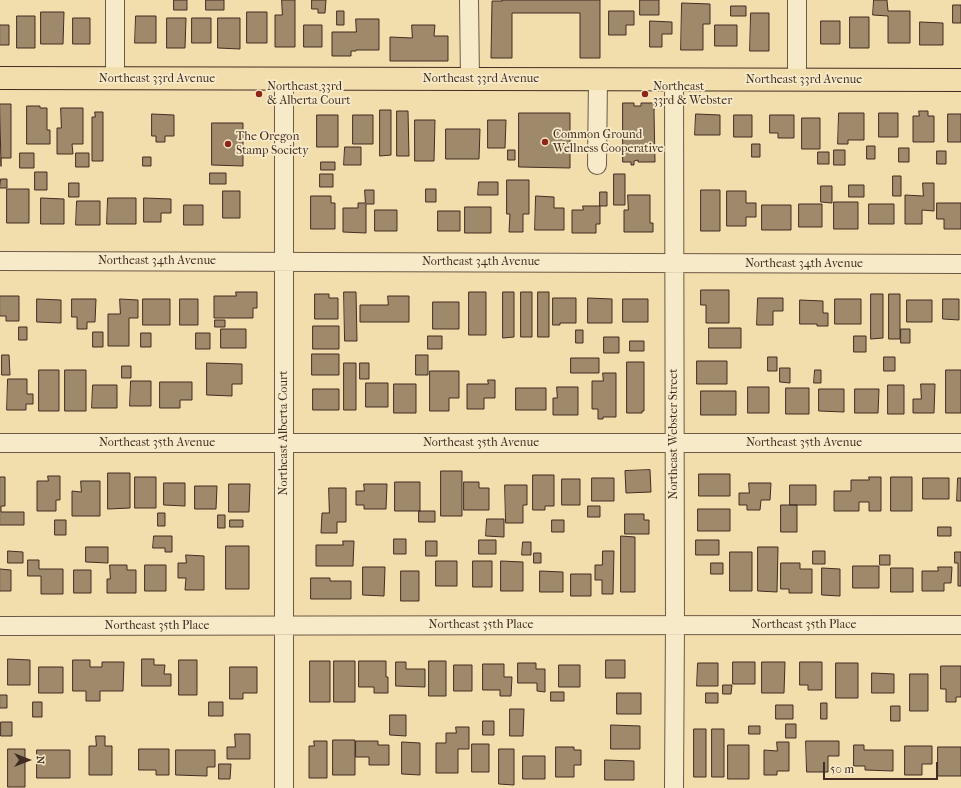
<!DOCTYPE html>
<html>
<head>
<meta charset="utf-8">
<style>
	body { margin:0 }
	#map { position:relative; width:961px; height:788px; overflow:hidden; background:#f2deac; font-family:"IM FELL French Canon",serif }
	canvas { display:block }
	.north { position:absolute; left:8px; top:740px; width:40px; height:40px; -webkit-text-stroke:3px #f7eac9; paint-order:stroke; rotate:90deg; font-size:11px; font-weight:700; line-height:16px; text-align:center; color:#422d23 }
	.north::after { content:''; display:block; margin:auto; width:14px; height:18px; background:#422d23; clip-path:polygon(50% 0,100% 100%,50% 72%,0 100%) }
	.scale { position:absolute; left:823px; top:762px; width:115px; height:18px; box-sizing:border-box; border:2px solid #422d23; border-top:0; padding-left:5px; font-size:12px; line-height:14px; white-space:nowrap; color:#422d23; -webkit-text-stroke:3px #f7eac9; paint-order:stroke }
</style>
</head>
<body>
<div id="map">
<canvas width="961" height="788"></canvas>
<div class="north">N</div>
<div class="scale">50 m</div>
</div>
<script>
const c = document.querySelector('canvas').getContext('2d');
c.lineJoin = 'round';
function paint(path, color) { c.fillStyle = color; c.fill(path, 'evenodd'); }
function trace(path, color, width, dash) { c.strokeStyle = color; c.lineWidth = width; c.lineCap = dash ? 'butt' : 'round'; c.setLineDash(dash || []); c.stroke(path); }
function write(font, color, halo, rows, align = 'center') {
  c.font = font + ' "IM FELL French Canon",serif'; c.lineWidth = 3.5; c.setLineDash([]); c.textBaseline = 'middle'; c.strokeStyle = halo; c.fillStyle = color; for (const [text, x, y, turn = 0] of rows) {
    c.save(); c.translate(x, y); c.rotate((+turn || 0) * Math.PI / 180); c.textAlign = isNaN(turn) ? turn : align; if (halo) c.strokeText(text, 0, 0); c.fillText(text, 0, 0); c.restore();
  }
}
const building = new Path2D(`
	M174 0H187V10H174Z
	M206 0H224V10H206Z
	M282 0H295V47H275V15H282Z
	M312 0H326L325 13H318V9H312Z
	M502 0H600V58H580V13H512V58H491L492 1H502Z
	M640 0H659V15H640Z
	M874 0H887L888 11H910V43H888V16L873 15Z
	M682 3 710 4V24H703V50H681Z
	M953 5H961V23H953Z
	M731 6H746V16H731Z
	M337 11H344V25H337Z
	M609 11H634V25H626V35H609Z
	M41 12H64L63 44H41Z
	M247 12H267V43H247Z
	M751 13H769V51H750Z
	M17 16H35V48H17Z
	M136 16H156V43H135Z
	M850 17H869V48H850Z
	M73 18H90V44H73Z
	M167 18H186L185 48H167Z
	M192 18H211V43H192Z
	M218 18H240V49L218 48Z
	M356 19H379V50H356V51H351V56H332V32H356Z
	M650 21 672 22V34H662V47H650Z
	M821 21H840V44H821Z
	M920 22 943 23V45H920Z
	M0 25H9V45H0Z
	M304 25H322V47H304Z
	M412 25H435L434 36H448V61H390V37L412 38Z
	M715 25H737V46H715Z
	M623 103H634V106H641V103H655L654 111 655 162H638V160L634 161V165H631V162H623Z
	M0 104H11V158H1V166Z
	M27 106H40V108H47V130H50V144H27Z
	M61 108H83V144H72L73 154H57V128H61Z
	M380 110H391V155L380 156Z
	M397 111H408L409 156H397Z
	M919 111H928V116H934V142H913V116H919Z
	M95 112H103V161H92V117H95Z
	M519 113H570V168L519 167Z
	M839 113H864V140H848V144H838Z
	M879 113H898V137H879Z
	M152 114 174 115V136H165V142H156V136H152Z
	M696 114 720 115V135H695Z
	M948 114H961V142H948Z
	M317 115H338V147H317Z
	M353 115H373V144H353Z
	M734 115H752V137H734Z
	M770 115H794V138H778V133H770Z
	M802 118H820V149H802Z
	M415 120H435L434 161H415Z
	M488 120H506L505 148H488Z
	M212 123H243V166L212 165Z
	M446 129H480L479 159H446Z
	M752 144H760V157H752Z
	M867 146H875V159H867Z
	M345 147H361V165H344Z
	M899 148H909V162H899Z
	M508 150H515V160H508Z
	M834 150H845V165H834Z
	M937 151H946V164H937Z
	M818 152H829V164H818Z
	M20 153H34V168H20Z
	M76 153H89V167H76Z
	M143 157H151V166H143Z
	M321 162H335V170H321Z
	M35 172H47V190H35Z
	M210 173H226V184H210Z
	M320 174H333V187H320Z
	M614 174H625V205H614Z
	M893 176H901V196H893Z
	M1 179H7V188H0Z
	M507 180H529V214H523V232H509L510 214H507Z
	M479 182H498V195H478Z
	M69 183H79V197H69Z
	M923 183H934V211L922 210V224H905V195L923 196Z
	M849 185H864V197H849Z
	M821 186H832V203L821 202Z
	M7 189H29V223H7Z
	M426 189H436V202H426Z
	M365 190H374V204H366V233L343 232V208H358V203H365Z
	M701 190H720V231H701Z
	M223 191H240V218H223Z
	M727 191H746V203H756V217H746V226H727Z
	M600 192H607V206H600Z
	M628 195H650V223H653V232H624V210H628Z
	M311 196H331V203H335V229H311Z
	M536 196 554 197V208H564V230H535Z
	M41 198 64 199V224H41Z
	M108 198H136V224H107Z
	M144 198 171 199V213H161V222H144Z
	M77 201H100V225H76Z
	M834 202H858V229H834Z
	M937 203H961V229H944V219H937Z
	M799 204H822V227H799Z
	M869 204H894V224H869Z
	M184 205H203V225H184Z
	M762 205H791V230H762Z
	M583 206H600V224H596V233H572V210H583Z
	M465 207H491V233H465Z
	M375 210H397V231H375Z
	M438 211H460V231H438Z
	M701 290H729V323H706V305H701Z
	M236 292H257V308H253V318H214V296H236Z
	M344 292H356L357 341H345Z
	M469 292H486V335H469Z
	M503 292H514V337L503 338Z
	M521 292H532V337H521Z
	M538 292H549V337H538Z
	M315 294H329V298H338V319H315Z
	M871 294H883V338L871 339Z
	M889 294H900V339H889Z
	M0 296H19V321H6V316H0Z
	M388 296H409V322H360V305H388Z
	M553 298H576V323H560V325H553Z
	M588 298 612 299V323H588Z
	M758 298H783V311H773V325H757Z
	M37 299 61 300V323L37 322Z
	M72 299H96L95 322H87V329H77V317H72Z
	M120 299 138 300V318H129V346H108V314H120Z
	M143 299H170V325H143Z
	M180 299H198V325H180Z
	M623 299H648V322H623Z
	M835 299H861V324H835Z
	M943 299H959V320L943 319Z
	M800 300 823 301V313H828V326H817V324H800Z
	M907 300H932V322H907Z
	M433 302H459V329H433Z
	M215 320H225V327H215Z
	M313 326H339V349H313Z
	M19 327H27V340H19Z
	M709 328H741V348H709Z
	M221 329H246V348H221Z
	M901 329H910V343H901Z
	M576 330H583V343H576Z
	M93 332H103V347H93Z
	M141 333H151V347H141Z
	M196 333H210V349H196Z
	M428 336H442V349H428Z
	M854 336H866V352H854Z
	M604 337H619V353H604Z
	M630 341H644V351H630Z
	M312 354H339V375H312Z
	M2 355H9L10 375H2Z
	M416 355H428V375H416Z
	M768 357H777V371H768Z
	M884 357H895V371H884Z
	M571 358H599V373H571Z
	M697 361H727V384H697Z
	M627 362H644V411H642V413H627Z
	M207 363 242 364V384H232V396L207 395Z
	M344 363H356V410H344Z
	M360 363H369V379H360Z
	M122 366H131V378H122Z
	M780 368H790V383L780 382Z
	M39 370H59V411H39Z
	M65 370H86V411H65Z
	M815 370H821V383H814Z
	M946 370H961V413H946Z
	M430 371H459V398H449V411H430Z
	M603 373H616V417H603V419H598V409H592V381H603Z
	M8 379H27V394H33V404H26V410H7Z
	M488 380H495V398H484V409H467V384H488Z
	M131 381H151V406H130Z
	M160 382H192V400H180V408H160Z
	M366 383H388V407H366Z
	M394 384H416V413H394Z
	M921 384H935L934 413H913V399H921Z
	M93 385H117V408H92Z
	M888 385H904V414H888Z
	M557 387H578V415H553V398H557Z
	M748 387H769V413H748Z
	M516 388H546V410H516Z
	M786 388H809V414H786Z
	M313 389H339V410H313Z
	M819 389H844V412L819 411Z
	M855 389H879L878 413H855Z
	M701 391H736V415H701Z
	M650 470 651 492 626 493 625 471Z
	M441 471H462V516H441Z
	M108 473H130V508L108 509Z
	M699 474H730V496H699Z
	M533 475H554V506H545V510H533Z
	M48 476H60V500H56V511H37V481H48Z
	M0 477H5V506H1V512H24V525H0Z
	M135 477H156V508H135Z
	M869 477H881V511H869V502H859V511H834V491H851V480H869Z
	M891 477H912V511H891Z
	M592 478H614V501H592Z
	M923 478H949V499H923Z
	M958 478H961V501H957Z
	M562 479H580V505H562Z
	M81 481H100V516H72V491L81 492Z
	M395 482H420V511H395Z
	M464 482H479V488H489V510H464Z
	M164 483H185V506L164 505Z
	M749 483H771L770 500H761L760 510H747V505H739V493H749Z
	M229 484H250L249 512H229Z
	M364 484H387L386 509H364V505H356V491H364Z
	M505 485H527V505H523V523H506Z
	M790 485H816V505H790Z
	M195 486H217L216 509H195Z
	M329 488H346V522H337V533H321L322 513H329Z
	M781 505H797V532H781Z
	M588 506H600V517H588Z
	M698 509H730V531H698Z
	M419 511H435V522H419Z
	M158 513H165V526H158Z
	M625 514H644V520H649V534H625Z
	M218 515H225V528H218Z
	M487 519H504V537L486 536Z
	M55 520H66V535H55Z
	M230 520H243V527H230Z
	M552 520H564V532H552Z
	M938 527H951V536H938Z
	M154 536H172V552H165V548H153Z
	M621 536 635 537V592H621Z
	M394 539H406V554H394Z
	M479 540H496V554H479Z
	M696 540H719V555H696Z
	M343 541H354L353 566H316V545H343Z
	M426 541H437V556H426Z
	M523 542H531V555H522Z
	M226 546H249V589H226Z
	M86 547H108V563L86 562Z
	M758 547H778L777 592 758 591Z
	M8 551 23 552V563H8Z
	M603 551H614L613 594H602V580H595V565H602Z
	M813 551H825V564H813Z
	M730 552H752V591H730Z
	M955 552H961V586H958V563H955Z
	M534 553H541V563H534Z
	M186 555 204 556V590H185L186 578H178V563H186Z
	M880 555H890V565H880Z
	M28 560H39V569H63V594H41V576H28Z
	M436 561H457V586H436Z
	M473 561H492V587H473Z
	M501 561 523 562V591H501Z
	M711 563H723V574H711Z
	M781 563H800V569H812V593H789V589H781Z
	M110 565H127V570H136V593H107V579H110Z
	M145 565H166V591H145Z
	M853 566H879V588H853Z
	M363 567H385L384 596 363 595Z
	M938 567H952L951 583H944V591H922V571H938Z
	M822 568 840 569V596L822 595Z
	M891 568H913V592H891Z
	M0 569 11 570V591H0Z
	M74 570H91V593H74Z
	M401 571H419V601H401Z
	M540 571 563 572V592H540Z
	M571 574H591V596H571Z
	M311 578H330V581H351V599H311Z
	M8 659 30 660V685H8Z
	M142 659H154V665H165L164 674H171V686H142Z
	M73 660H90V667H102V662H124L123 691H100V701H86V691H73Z
	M179 660H197V695H179Z
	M606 660H625V678H606Z
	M310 661H330V702H310Z
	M334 661H355V702H334Z
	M359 661H386V677H388V693H374V687H359Z
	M429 661H446V696H429Z
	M396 662H406V669H425V687L396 686Z
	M733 662H755V684H733Z
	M762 662H785L784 693H762Z
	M800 662H822V690H808V685H800Z
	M518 663H536V669H545V692L537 691V683H518Z
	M698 663H718V686H697Z
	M836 663H858V698H836Z
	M483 664H504V677H512L511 696H500V690H483Z
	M454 665H472V691H454Z
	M559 665H580V687H559Z
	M941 666H961V697H956V702H946V689H941Z
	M39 667H63V693H39Z
	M230 667H257V693H243V699H230Z
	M872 673 894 674V693H872Z
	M910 674H928V711H910Z
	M723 685H732L731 694H723Z
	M551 692H564V701H551Z
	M617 693H641V714H617Z
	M706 693H718V703H706Z
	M0 695H7V708H0Z
	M33 702H42V717H33Z
	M209 702H223V716H209Z
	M821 703H827V719H821Z
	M776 705H793V719H776Z
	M891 706H900V721H891Z
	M510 709H524L523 736H510Z
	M390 715H406V736L390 735Z
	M483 721H494V735H483Z
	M1 722H12V736H1Z
	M786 724H796V738H786Z
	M611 725 640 726V749H611Z
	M749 726H760V734H749Z
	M456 727H469V749H458V773H436V743H446V733H456Z
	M694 729H706V777H694Z
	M712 729H724V777H712Z
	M235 734H250V759H227V747H235Z
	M96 736H105V746H112V775H89V746H96Z
	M333 740H355V775H333Z
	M314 741H327V778H309V746H314Z
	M356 741H378V745H389V765H369V757H356Z
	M806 741H839V756H828V772H807Z
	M402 742 420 743V775L402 774Z
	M777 742H789V771H777V775H764V750L777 751Z
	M472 744H489V772H472Z
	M728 745H749V779H728Z
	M854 745H864V750H893V771L865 770V766H854Z
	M905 746H932V764H922V775H905Z
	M556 747H574V750H581V765H574V777H556Z
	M938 747H961V776H938Z
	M8 749H25V787H8Z
	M139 749H169V775H156V770H139Z
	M499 749H514V785L499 784Z
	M37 750H70V778H37Z
	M176 750H215V767H207V776L176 775Z
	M523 756H545V779H523Z
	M605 760 634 761V780H605Z
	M219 764H231L230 779H219Z`);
const minor = new Path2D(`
	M469 0 470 79
	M115 78V0
	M797 80V0
	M597 165 598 79
	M0 261C320 261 641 264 961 264
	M0 443H961
	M0 626C320 626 641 624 961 625
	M284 788V79
	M674 788 675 624 674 79`);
const major = new Path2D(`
	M0 78 961 80`);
const markers = [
	[259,94,4,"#8f2418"],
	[645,94,4,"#8f2418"],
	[545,142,4,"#8f2418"],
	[228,144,4,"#8f2418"]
];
const streetNames = [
	["Northeast 33rd Avenue",157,79],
	["Northeast 33rd Avenue",481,79],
	["Northeast 33rd Avenue",804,80],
	["Northeast 34th Avenue",157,261],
	["Northeast 34th Avenue",481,262],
	["Northeast 34th Avenue",804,264],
	["Northeast Alberta Court",284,433,-90],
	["Northeast Webster Street",674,434,-90],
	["Northeast 35th Avenue",157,443],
	["Northeast 35th Avenue",481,443],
	["Northeast 35th Avenue",804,443],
	["Northeast 35th Place",481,625],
	["Northeast 35th Place",804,625],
	["Northeast 35th Place",157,626]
];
const poiNames = [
	["Northeast 33rd",267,87],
	["& Alberta Court",267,101],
	["Northeast",653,87],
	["33rd & Webster",653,101],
	["Common Ground",553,135],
	["Wellness Cooperative",553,149],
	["The Oregon",236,137],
	["Stamp Society",236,151]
];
paint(building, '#9e896a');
trace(building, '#422d23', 1);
trace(minor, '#6e5945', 20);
trace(major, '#422d23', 24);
trace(minor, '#f7eac9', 18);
trace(major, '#f2deac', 22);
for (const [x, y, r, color] of markers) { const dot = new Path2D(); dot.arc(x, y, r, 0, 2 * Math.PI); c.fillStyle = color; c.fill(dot); trace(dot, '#f7eac9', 1.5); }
write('12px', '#422d23', '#f7eac9', streetNames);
write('12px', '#422d23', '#f7eac9', poiNames, 'left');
</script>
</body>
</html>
